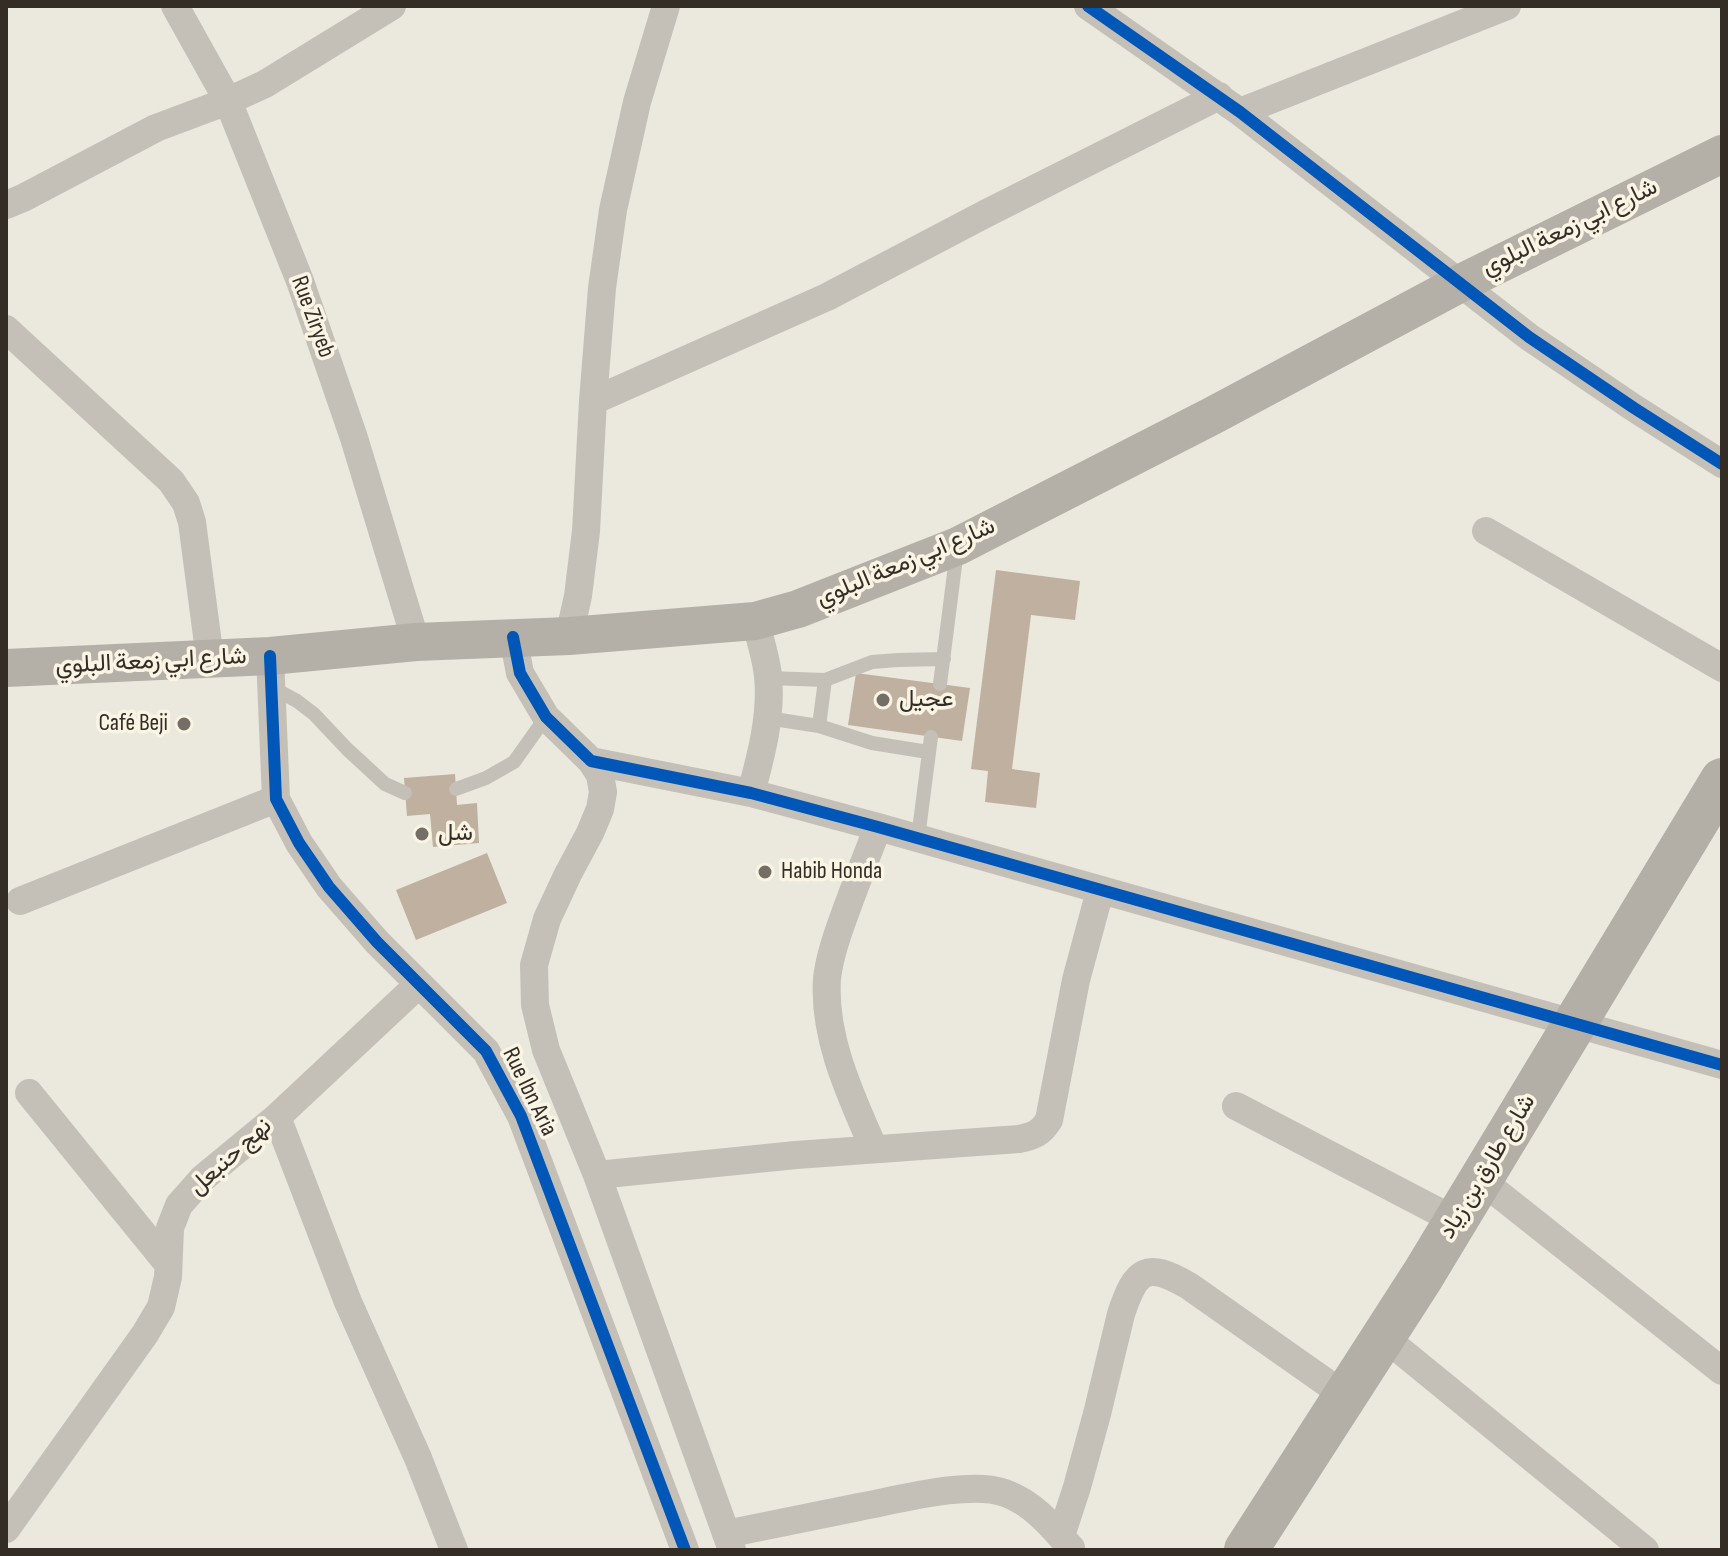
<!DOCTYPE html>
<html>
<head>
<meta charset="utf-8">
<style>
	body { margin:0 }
	#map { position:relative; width:1728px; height:1556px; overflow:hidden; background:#ebe8de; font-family:"Sofia Sans Condensed",sans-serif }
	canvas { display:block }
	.frame { position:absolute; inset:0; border:8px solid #342d26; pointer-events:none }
</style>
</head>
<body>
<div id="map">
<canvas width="1728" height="1556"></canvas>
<div class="frame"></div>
</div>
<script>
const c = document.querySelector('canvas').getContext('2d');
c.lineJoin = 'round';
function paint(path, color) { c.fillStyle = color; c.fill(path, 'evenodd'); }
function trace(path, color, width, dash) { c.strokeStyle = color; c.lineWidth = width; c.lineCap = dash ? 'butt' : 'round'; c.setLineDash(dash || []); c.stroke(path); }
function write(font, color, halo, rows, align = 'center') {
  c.font = font + ' "Sofia Sans Condensed",Vazirmatn,sans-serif'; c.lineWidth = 7; c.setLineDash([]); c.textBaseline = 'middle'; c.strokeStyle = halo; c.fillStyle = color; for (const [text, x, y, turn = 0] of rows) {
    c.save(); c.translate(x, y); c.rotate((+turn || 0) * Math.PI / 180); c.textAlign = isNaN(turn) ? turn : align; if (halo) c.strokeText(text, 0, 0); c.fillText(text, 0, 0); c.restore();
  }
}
const building = new Path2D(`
	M996 570 1080 581 1075 620 1031 615 1012 769 1040 773 1036 808 985 802 988 771 971 769Z
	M856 673 970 688 962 741 848 725Z
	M455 774 457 805 477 803 479 843 433 847 430 814 407 816 404 778Z
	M487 853 507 903 416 940 396 890Z`);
const lane = new Path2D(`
	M768 678 825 680 872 662 898 660 944 659
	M940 684 957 550
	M271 687 297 701 314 714 347 749 385 784 405 793
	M767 718 819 726 872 743 928 752
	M819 726 825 680
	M456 789 486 778 514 762 546 717
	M918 838 931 737`);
const street = new Path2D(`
	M175 6 228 101 300 281 354 438 416 642
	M1088 6 1240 112 1529 337 1634 408 1722 464
	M1240 112 1507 6
	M6 205 23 198 156 128 228 101 265 84 392 6
	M6 329 171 481 186 503 192 522 210 659
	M593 401 827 297 987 213 1219 96
	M1486 531 1722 668
	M569 636 578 596 586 531 593 401 602 288 613 210 637 102 666 6
	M513 637 520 673 546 717 591 761 751 793 878 827 1722 1065
	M270 656 276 799 299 843 329 887 377 942 486 1051 521 1116 685 1550
	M591 761 600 775 603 792 600 809 590 833 568 874 547 919 534 965 535 1005 546 1050 597 1175 732 1550
	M751 793C761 756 772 715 768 676 766 657 760 639 755 621
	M20 901 276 799
	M29 1093 168 1264
	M1236 1106 1456 1221
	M277 1117 348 1302 418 1458 454 1550
	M874 1149C851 1096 823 1038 827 979 829 958 836 938 843 919 854 888 866 858 878 827
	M597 1175 796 1155 1019 1139C1034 1136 1041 1133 1049 1120L1076 980 1100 891
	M1481 1180 1722 1371
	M1384 1337 1645 1550
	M6 1529 145 1334 161 1307 168 1277 170 1228 179 1205 203 1178 277 1117 418 985
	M726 1534C770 1525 815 1516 859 1507 897 1500 970 1480 1005 1493 1033 1503 1052 1526 1071 1548
	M1061 1536 1077 1487 1097 1414 1121 1314C1136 1269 1146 1261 1189 1286L1344 1395`);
const secondary = new Path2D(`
	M6 668 270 656 416 642 569 636 755 621 798 609 958 546 1212 416 1459 284 1722 154`);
const primary = new Path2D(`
	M1246 1550 1423 1275 1722 780`);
const cycleway = new Path2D(`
	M1088 6 1240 112 1529 337 1634 408 1722 464
	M513 637 520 673 546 717 591 761 751 793 878 827 1722 1065
	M270 656 276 799 299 843 329 887 377 942 486 1051 521 1116 685 1550`);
const markers = [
	[883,700,8,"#746e66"],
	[184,724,8,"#746e66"],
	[422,834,8,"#746e66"],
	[765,872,8,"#746e66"]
];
const streetNames = [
	["شارع ابي زمعة البلوي",1570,228,-26],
	["Rue Ziryeb",312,317,70],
	["شارع ابي زمعة البلوي",906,563,-23],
	["شارع ابي زمعة البلوي",151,662,-3],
	["Rue Ibn Aria",529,1092,64],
	["نهج حنبعل",231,1157,-42],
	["شارع طارق بن زياد",1488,1167,-59]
];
const poiNames = [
	["عجيل",899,700],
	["Café Beji",168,724,"right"],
	["شل",438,834],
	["Habib Honda",781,872]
];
paint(building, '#bfb09f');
trace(lane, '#c4c0b7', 14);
trace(street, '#c4c0b7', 28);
trace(secondary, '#b5b0a7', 38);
trace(primary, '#b3aea6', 44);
trace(cycleway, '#0057b8', 12);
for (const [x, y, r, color] of markers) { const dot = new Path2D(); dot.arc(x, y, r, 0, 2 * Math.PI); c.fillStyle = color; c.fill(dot); trace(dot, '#f9f4e4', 3); }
write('24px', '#342d26', '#f9f4e4', streetNames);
write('24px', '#342d26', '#f9f4e4', poiNames, 'left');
</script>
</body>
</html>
